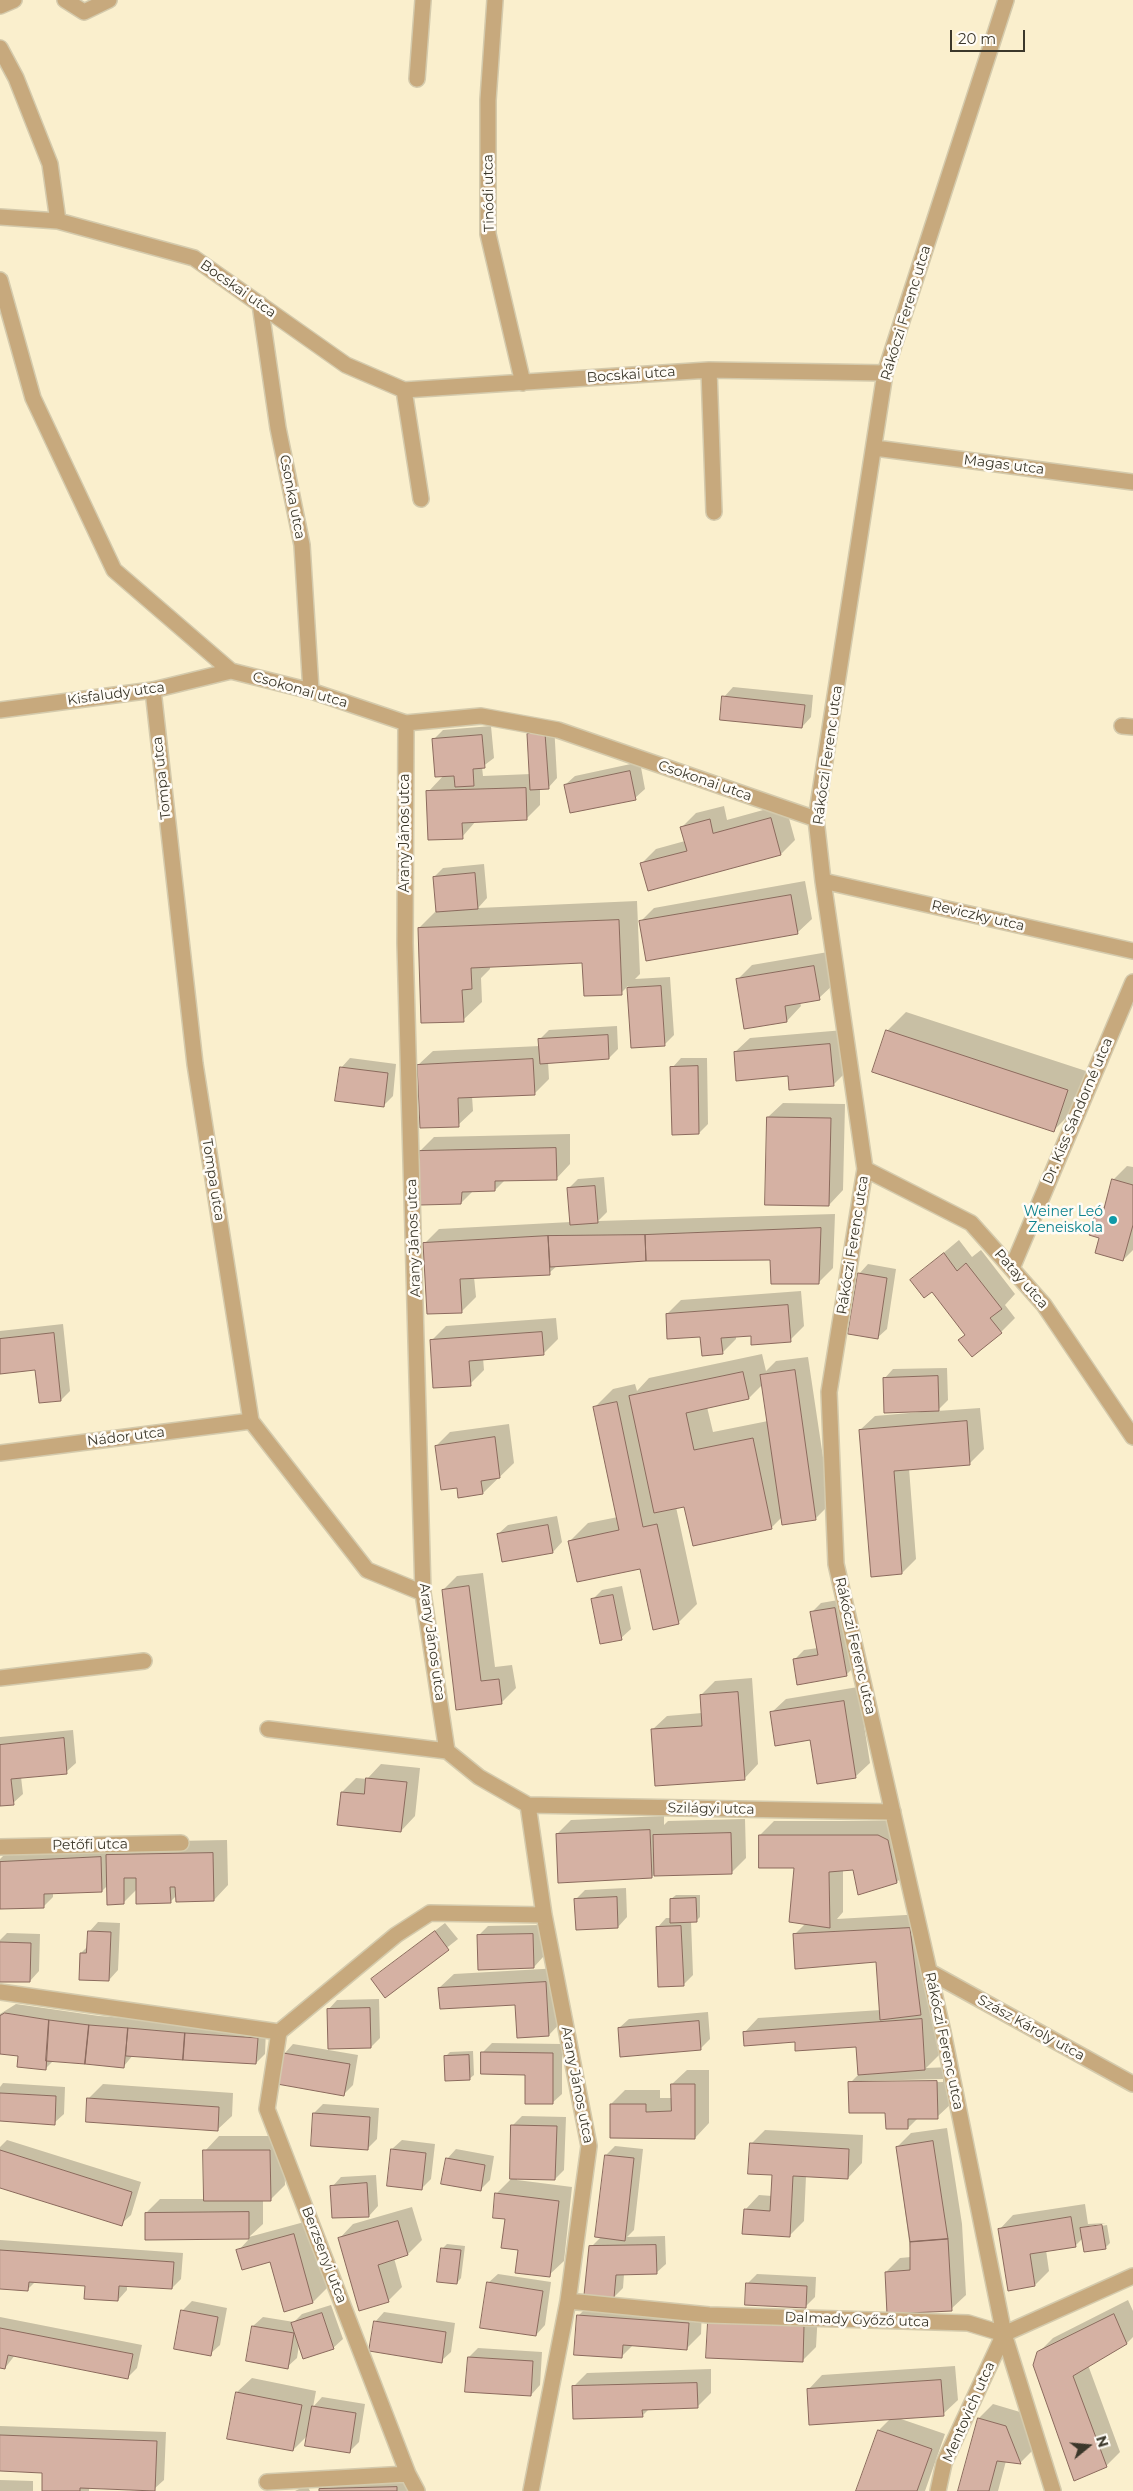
<!DOCTYPE html>
<html>
<head>
<meta charset="utf-8">
<style>
	body { margin:0 }
	#map { position:relative; width:1133px; height:2491px; overflow:hidden; background:#faefcd; font-family:Montserrat,sans-serif }
	canvas { display:block }
	.north { position:absolute; left:1063px; top:2421px; width:50px; height:50px; -webkit-text-stroke:4px #fffcf6; paint-order:stroke; rotate:73deg; font-size:14px; font-weight:700; line-height:20px; text-align:center; color:#3b372a }
	.north::after { content:''; display:block; margin:auto; width:18px; height:22px; background:#3b372a; clip-path:polygon(50% 0,100% 100%,50% 72%,0 100%) }
	.scale { position:absolute; left:950px; top:30px; width:75px; height:22px; box-sizing:border-box; border:2px solid #3b372a; border-top:0; padding-left:6px; font-size:15px; line-height:18px; white-space:nowrap; color:#3b372a; -webkit-text-stroke:4px #fffcf6; paint-order:stroke }
</style>
</head>
<body>
<div id="map">
<canvas width="1133" height="2491"></canvas>
<div class="north">N</div>
<div class="scale">20 m</div>
</div>
<script>
const c = document.querySelector('canvas').getContext('2d');
c.lineJoin = 'round';
function paint(path, color) { c.fillStyle = color; c.fill(path, 'evenodd'); }
function trace(path, color, width, dash) { c.strokeStyle = color; c.lineWidth = width; c.lineCap = dash ? 'butt' : 'round'; c.setLineDash(dash || []); c.stroke(path); }
function write(font, color, halo, rows, align = 'center') {
  c.font = font + ' Montserrat,sans-serif'; c.lineWidth = 5; c.setLineDash([]); c.textBaseline = 'middle'; c.strokeStyle = halo; c.fillStyle = color; for (const [text, x, y, turn = 0] of rows) {
    c.save(); c.translate(x, y); c.rotate((+turn || 0) * Math.PI / 180); c.textAlign = isNaN(turn) ? turn : align; if (halo) c.strokeText(text, 0, 0); c.fillText(text, 0, 0); c.restore();
  }
}
const shadow = new Path2D(`
	M733 687 813 695 811 717 802 727 724 697Z
	M554 724 557 778 548 788H540V805L526 819 476 821 462 837 428 792 444 775 434 739 443 730 491 726 494 758 482 767 483 776 531 774 528 735 538 725Z
	M640 762 645 789 635 798 565 785 575 776Z
	M785 804 795 840 781 854 649 889 642 863 656 849 685 841 682 827 696 813 724 806 727 820Z
	M484 864 487 898 478 908 637 901 640 974 635 979 670 977 674 1035 664 1045 632 1047 628 986 621 993 584 962 490 966V969L481 978 482 1002 463 1020 419 928 437 910 434 877 443 868Z
	M805 881 812 919 797 933 640 922 654 908Z
	M828 952 834 984 819 998 800 1002 801 1006 787 1021 745 1028 737 980 752 965Z
	M906 1012 1086 1071 1072 1112 1053 1131 887 1031Z
	M617 1026 618 1049 609 1058 548 1062 549 1079 535 1093 472 1096 473 1111 458 1125 418 1065 433 1051 540 1046V1039L549 1030Z
	M844 1030 848 1070 833 1085 789 1075 735 1052 750 1038Z
	M350 1058 396 1064 393 1096 383 1106 341 1068Z
	M681 1058H707L708 1124 699 1133 672 1068Z
	M783 1103 845 1104 843 1190 829 1205 768 1117Z
	M570 1134V1164L556 1179 505 1180 495 1190H474L461 1203 420 1151 434 1137Z
	M1127 1166 1133 1167V1250L1123 1260 1100 1237 1096 1214 1107 1204 1113 1180Z
	M604 1177 607 1212 598 1221 835 1214 833 1268 819 1282 771 1258 646 1260 558 1265 549 1273 474 1277 476 1297 461 1312 425 1243 439 1229 571 1222 568 1189 578 1179Z
	M959 1240 972 1257 981 1250 1015 1294 1005 1305 1015 1318 1001 1332 966 1334 932 1290 911 1280Z
	M868 1264 896 1269 887 1329 877 1338 859 1274Z
	M801 1291 804 1326 790 1340 752 1334 736 1335V1339L722 1353 702 1335 667 1314 681 1300Z
	M556 1318 558 1339 543 1354 483 1358 484 1370 470 1384 431 1341 446 1326Z
	M63 1324 70 1391 61 1400 36 1369 0 1373V1331Z
	M762 1354 766 1371 776 1361 808 1357 830 1504 815 1519 782 1517 771 1528 685 1505 676 1507 697 1604 678 1623 641 1567 569 1542 588 1523 618 1517 594 1408 613 1389 635 1384 637 1391 649 1378ZM763 1384 768 1421 713 1432 707 1407 749 1398Z
	M947 1368 948 1400 937 1411 980 1408 984 1449 969 1464 909 1468 916 1559 902 1573 860 1430 875 1416 921 1412 884 1379 893 1369Z
	M509 1424 514 1463 483 1493 458 1486 436 1446 450 1432Z
	M557 1516 562 1542 553 1552 498 1534 508 1525Z
	M483 1573 495 1667 512 1665 516 1688 501 1703 458 1708 443 1590 457 1576Z
	M622 1586 631 1629 621 1638 592 1600 602 1590Z
	M844 1599 855 1666 846 1675 794 1660 804 1650 818 1648 812 1612 821 1603Z
	M752 1678 758 1764 744 1779 652 1730 667 1716 702 1713 701 1695 715 1681Z
	M858 1687 870 1763 855 1777 811 1739 771 1713 786 1699Z
	M73 1730 76 1763 66 1772 21 1777 23 1794 13 1803 0 1805V1737Z
	M381 1764 420 1768 415 1816 401 1831 342 1792 356 1778 367 1779Z
	M664 1816V1825L668 1821 745 1819 746 1858 732 1872 654 1874 652 1877 557 1834 571 1820Z
	M774 1821H892L911 1867 897 1882 854 1868 843 1870V1912L837 1919 923 1914 935 2000 929 2006H935L939 2055 926 2068 951 2067 952 2103 937 2117 918 2118 908 2128 850 2083 859 2074 857 2046 796 2041 744 2033 758 2018 881 2010 877 1961 794 1935 806 1923 796 1867 760 1835ZM943 2079V2082L862 2083V2081Z
	M227 1840 228 1885 214 1900 177 1895 170 1902 137 1889 123 1903 108 1885 102 1891 53 1893V1897L44 1906 0 1908V1859L6 1853 110 1849V1853L121 1842Z
	M626 1888 627 1917 618 1927 575 1900 585 1890Z
	M676 1895H700V1917L696 1921H691L693 1975 683 1985 657 1928 666 1918H672L671 1899Z
	M98 1922 120 1923 118 1970 109 1980 81 1953 88 1946 89 1932Z
	M445 1923 458 1939 385 1996 372 1979Z
	M542 1925 543 1957 534 1967 478 1936 488 1926Z
	M7 1933 40 1934 39 1971 30 1981 0 1980V1940Z
	M560 1968 563 2020 549 2035 516 2004 439 1988 454 1974Z
	M379 1999 380 2038 371 2047 328 2010 337 2000Z
	M16 2004 99 2016 266 2029 265 2054 256 2063 133 2055 124 2066 54 2060 45 2069 19 2055 0 2053V2014Z
	M708 2012 710 2039 701 2048 619 2028 629 2019Z
	M492 2043 562 2044V2094L552 2103 526 2073 482 2053Z
	M293 2044 358 2055 353 2085 344 2094 284 2054Z
	M473 2051 474 2075 469 2079 446 2056 450 2052Z
	M687 2070H709V2123L695 2138 611 2104 625 2090H660V2098H673L672 2084Z
	M3 2083 65 2087 64 2114 54 2123 0 2120V2087Z
	M103 2084 233 2093 232 2116 217 2130 89 2098Z
	M323 2104 379 2108 377 2139 367 2149 314 2113Z
	M522 2116 566 2117 564 2170 555 2179 517 2178V2180L572 2187 564 2261 549 2275 519 2249 496 2194 511 2179 512 2126Z
	M947 2128 962 2224 966 2295 951 2309 886 2272 900 2258 911 2257 897 2147 911 2133Z
	M765 2130 863 2135 862 2163 848 2178 806 2176 804 2221 790 2235 745 2210 759 2195 772 2196 773 2174 751 2144Z
	M219 2136H284L285 2185 271 2199 263 2200V2224L249 2237 308 2221 327 2288 313 2302 271 2260 238 2251 250 2238H146V2213L160 2199H205V2151Z
	M7 2140 141 2182 131 2215 121 2224 0 2186V2147Z
	M402 2140 435 2144 431 2179 421 2189 392 2149Z
	M615 2146 643 2149 634 2230 627 2237 665 2236 666 2264 656 2273 624 2274 623 2288 614 2297 591 2247 601 2237 606 2155Z
	M456 2149 494 2156 490 2180 480 2190 447 2159Z
	M376 2175 378 2206 369 2216 332 2187 341 2177Z
	M1085 2204 1088 2224 1106 2223 1089 2226V2228L1107 2225 1110 2243 1105 2248 1083 2238 1075 2246 1046 2250 1049 2271 1035 2285 999 2230 1013 2215Z
	M412 2207 422 2240 408 2254 394 2258 402 2287 388 2301 339 2239 353 2224Z
	M0 2240 183 2253 181 2279 172 2288 127 2285V2290L118 2300 87 2284 36 2281 28 2289 0 2288Z
	M447 2244 465 2246 461 2278 457 2283 442 2249Z
	M498 2274 551 2282 545 2325 536 2335 488 2283Z
	M757 2274 816 2277 815 2297 805 2307 747 2284Z
	M1128 2300 1133 2311V2337L1127 2343 1088 2365 1120 2452 1106 2466 1038 2353 1053 2338Z
	M192 2301 227 2308 220 2345 210 2354 182 2311Z
	M593 2301 702 2309 701 2334 686 2349 633 2345 622 2356 579 2315Z
	M331 2305 343 2339 333 2348 299 2345 297 2358 287 2367 253 2326 263 2317 294 2322 302 2314Z
	M384 2312 455 2323 451 2352 441 2361 375 2322Z
	M818 2312 816 2347 802 2361 709 2322Z
	M0 2317 142 2345 137 2368 128 2377 15 2355 5 2368 0 2367Z
	M478 2348 542 2352 540 2385 531 2395 469 2357Z
	M955 2366 958 2400 943 2414 898 2418 945 2434 925 2491H858L879 2430 891 2418 808 2390 822 2375Z
	M711 2369V2393L697 2407 650 2408 642 2416 573 2387 587 2373Z
	M252 2378 316 2391 313 2407 322 2397 365 2404 359 2442 350 2451 308 2435 293 2450 237 2392Z
	M993 2404 1020 2412 1034 2449 1020 2463 1006 2461 998 2491H959L979 2418Z
	M0 2426 166 2432 164 2480 154 2489 89 2487V2491H43V2472L0 2470Z
	M411 2473 412 2491H320L334 2475Z
	M0 2480 33 2481V2491H0Z
	M307 2485 310 2491H295Z`);
const building = new Path2D(`
	M722 696 805 705 802 728 720 720Z
	M545 733 549 789 530 790 527 734Z
	M482 735 485 768 473 769 474 786 455 787 454 776 435 777 432 739Z
	M630 771 636 800 570 813 564 785Z
	M526 788 527 820 462 823 463 839 428 840 426 791Z
	M771 818 781 855 648 891 640 863 687 851 680 827 710 819 713 833Z
	M475 873 478 909 436 912 433 877Z
	M791 895 798 934 646 961 639 921Z
	M619 920 622 995 584 996 582 963 471 968 472 989 462 990 464 1022 421 1023 418 928Z
	M814 966 820 1000 785 1006 787 1022 744 1029 736 979Z
	M661 986 665 1046 631 1048 627 988Z
	M886 1030 1068 1090 1054 1132 872 1072Z
	M608 1035 609 1059 540 1064 538 1039Z
	M830 1044 834 1086 789 1090 788 1076 736 1081 734 1052Z
	M533 1059 535 1095 458 1098 459 1127 420 1128 417 1065Z
	M698 1066 699 1134 672 1135 670 1067Z
	M340 1067 388 1073 384 1107 335 1101Z
	M767 1117 831 1118 829 1206 765 1205Z
	M556 1148 557 1180 495 1181V1191L462 1192 461 1204 420 1205 419 1151Z
	M1112 1179 1133 1185V1225L1123 1261 1095 1253 1099 1238 1089 1235 1095 1213 1102 1215Z
	M595 1186 598 1223 570 1225 567 1188Z
	M821 1228 819 1284H771L770 1260 646 1261 645 1235Z
	M645 1235 646 1261 550 1267 548 1236Z
	M548 1236 550 1275 460 1279 462 1313 427 1314 423 1243Z
	M944 1253 957 1271 966 1263 1002 1309 990 1318 1002 1333 972 1357 958 1340 965 1335 932 1292 924 1298 910 1280Z
	M858 1273 887 1278 878 1339 848 1334Z
	M788 1305 791 1342 751 1345V1336L721 1338 723 1354 702 1356 700 1337 667 1339 666 1314Z
	M542 1332 544 1355 469 1361 471 1386 433 1388 430 1340Z
	M54 1333 61 1401 39 1403 35 1370 0 1374V1339Z
	M795 1370 816 1520 782 1525 760 1375Z
	M743 1372 749 1399 686 1413 694 1450 753 1438 772 1529 693 1546 684 1507 654 1513 629 1396Z
	M938 1376 939 1411 884 1413 883 1378Z
	M617 1402 643 1527 657 1524 679 1624 653 1630 640 1569 577 1582 568 1541 619 1530 593 1407Z
	M967 1421 970 1465 894 1471 902 1574 871 1577 859 1430Z
	M495 1437 500 1478 481 1481 483 1494 458 1498 457 1488 441 1490 435 1446Z
	M548 1525 553 1553 502 1562 497 1534Z
	M469 1586 481 1681 499 1679 502 1704 456 1710 442 1590Z
	M613 1595 622 1640 600 1644 591 1599Z
	M835 1608 847 1676 797 1685 793 1659 818 1655 810 1612Z
	M738 1692 745 1780 655 1786 651 1729 702 1726 700 1695Z
	M844 1701 856 1778 817 1784 810 1740 775 1746 770 1712Z
	M64 1738 67 1774 11 1779 14 1805 0 1806V1745Z
	M366 1778 407 1782 401 1832 337 1825 341 1792 364 1794Z
	M650 1830 652 1878 558 1883 556 1834Z
	M731 1833 732 1874 654 1876 653 1835Z
	M759 1835H878L888 1840 897 1883 858 1895 853 1870 829 1872 830 1928 789 1922 794 1868H759Z
	M213 1853 214 1901 176 1902 175 1887H170L171 1903 136 1904V1878H124V1904L107 1905 106 1855Z
	M101 1857 102 1892 44 1894V1908L0 1909V1862Z
	M617 1897 618 1928 576 1930 574 1899Z
	M696 1898 697 1922 670 1923V1899Z
	M681 1926 684 1986 658 1987 656 1927Z
	M910 1928 921 2015 880 2020 876 1962 795 1969 793 1934Z
	M88 1931 111 1932 109 1981 79 1980 80 1953H86Z
	M435 1931 449 1950 385 1998 371 1979Z
	M533 1934 534 1968 478 1970 477 1935Z
	M0 1942 31 1943 30 1982H0Z
	M546 1982 549 2036 517 2038 515 2005 440 2009 438 1988Z
	M370 2008 371 2048 328 2049 327 2009Z
	M5 2013 49 2020 46 2070 17 2067 18 2056 0 2054V2016Z
	M922 2019 925 2070 858 2075 856 2047 795 2051V2042L744 2046 743 2032Z
	M49 2020 89 2025 85 2064 46 2061Z
	M699 2021 701 2050 620 2057 618 2028Z
	M89 2025 128 2028 124 2068 85 2064Z
	M128 2028 185 2033 183 2060 126 2056Z
	M185 2033 258 2038 256 2064 183 2060Z
	M481 2052 553 2053V2104H525V2075L481 2074Z
	M283 2053 350 2064 344 2096 277 2084Z
	M469 2055 470 2080 445 2081 444 2056Z
	M937 2081 938 2119H908V2129H886L885 2113H849L848 2082Z
	M671 2084H695V2139L610 2138V2104H646V2112L671 2111Z
	M0 2093 56 2096 55 2125 0 2121Z
	M87 2098 219 2107 218 2131 86 2122Z
	M313 2113 370 2117 368 2150 311 2146Z
	M511 2125 557 2126 555 2180 510 2179Z
	M933 2141 948 2239 910 2242 896 2147Z
	M750 2143 849 2149 848 2179 793 2176 790 2237 742 2234 744 2209 770 2211 772 2175 748 2174Z
	M391 2149 426 2153 422 2190 387 2186Z
	M0 2150 132 2192 122 2226 0 2188Z
	M203 2150H270L271 2201H204Z
	M605 2155 634 2158 625 2241 595 2237Z
	M446 2158 485 2165 481 2191 441 2184Z
	M367 2183 369 2217 332 2218 330 2186Z
	M495 2193 559 2201 550 2277 515 2273 518 2250 501 2248 505 2219 493 2218Z
	M249 2212V2239L145 2240V2213Z
	M1071 2217 1076 2247 1030 2254 1035 2286 1008 2291 998 2229Z
	M398 2221 408 2255 378 2265 389 2302 359 2311 338 2238Z
	M1102 2225 1106 2249 1084 2252 1080 2228Z
	M294 2234 313 2303 284 2312 270 2262 242 2270 236 2250Z
	M948 2239 952 2311 887 2314 885 2272 910 2270V2242Z
	M656 2245 657 2274 616 2275 614 2298 584 2295 589 2246Z
	M441 2248 461 2250 457 2284 437 2282Z
	M0 2250 174 2262 172 2289 119 2286 118 2301 84 2299 85 2286 29 2282 28 2291 0 2289Z
	M487 2282 543 2291 536 2336 480 2328Z
	M746 2283 807 2286 806 2308 745 2305Z
	M181 2310 218 2317 211 2356 174 2349Z
	M322 2313 334 2349 303 2359 291 2323Z
	M1114 2314 1127 2344 1073 2376 1107 2467 1074 2481 1033 2365 1037 2352Z
	M577 2315 689 2323 687 2350 623 2345 622 2358 574 2355Z
	M374 2321 446 2332 442 2363 369 2351Z
	M708 2322 804 2326 803 2362 706 2358Z
	M252 2326 294 2333 288 2369 246 2361Z
	M0 2328 133 2354 128 2379 8 2355 5 2369 0 2368Z
	M468 2357 533 2361 531 2396 465 2392Z
	M941 2380 944 2416 809 2425 807 2389Z
	M697 2383 698 2408 642 2410 643 2417 573 2419 572 2386Z
	M236 2392 302 2405 293 2451 227 2439Z
	M312 2406 356 2413 350 2453 305 2446Z
	M978 2418 1006 2426 1021 2464 997 2461 989 2491H958Z
	M878 2430 932 2449 917 2491H856Z
	M0 2435 157 2441 155 2491 80 2488V2491H42V2473L0 2471Z
	M397 2487V2491H319V2489Z`);
const minor = new Path2D(`
	M65 0 84 12 109 0
	M495 0 488 100V234L523 383
	M1006 0 885 373 816 819 823 881 865 1169 829 1392 836 1564 943 2032 1004 2334 1053 2491
	M0 6 14 0
	M0 48 16 78 50 164 58 221
	M417 79 423 0
	M0 217 58 221 194 258 346 365 404 390 709 370 885 373
	M0 280 33 398 114 570 231 671 311 691 406 723 481 716 558 730 816 819
	M260 304 278 428 302 545 311 691
	M709 370 714 512
	M404 390 421 499
	M875 448 1133 482
	M153 690 195 1064 251 1421 367 1570 423 1593
	M0 710 153 690 231 671
	M406 723 405 943 423 1593 447 1751 479 1777 528 1805 544 1915 589 2146 568 2301 531 2491
	M1122 726 1133 727
	M823 881 1133 951
	M865 1169 971 1223 1044 1305 1133 1437
	M1012 1268 1133 982
	M0 1453 251 1421
	M0 1678 144 1661
	M268 1729 447 1751
	M528 1805 893 1812
	M0 1847 181 1843
	M930 1972 1133 2084
	M0 1992 279 2032
	M568 2301 709 2315 968 2323 1004 2334 1133 2276
	M267 2482 408 2474
	M417 2491 408 2474 267 2109 279 2032 396 1935 430 1913 544 1915
	M938 2491 944 2463 1004 2334`);
const markers = [
	[1113,1220,5,"#0f9aa8"]
];
const streetNames = [
	["Tinódi utca",489,193,-91],
	["Bocskai utca",238,289,35],
	["Rákóczi Ferenc utca",906,313,-73],
	["Bocskai utca",631,375,-4],
	["Magas utca",1004,465,7],
	["Csonka utca",292,497,79],
	["Csokonai utca",300,690,16],
	["Kisfaludy utca",116,694,-8],
	["Rákóczi Ferenc utca",828,755,-82],
	["Tompa utca",162,778,-96],
	["Csokonai utca",705,781,19],
	["Arany János utca",405,833,-90],
	["Reviczky utca",978,916,13],
	["Dr. Kiss Sándorné utca",1078,1111,-67],
	["Tompa utca",213,1180,81],
	["Arany János utca",414,1238,-92],
	["Rákóczi Ferenc utca",853,1245,-81],
	["Patay utca",1021,1279,49],
	["Nádor utca",126,1437,-7],
	["Arany János utca",432,1642,82],
	["Rákóczi Ferenc utca",855,1646,77],
	["Szilágyi utca",711,1809,1],
	["Petőfi utca",90,1845,-1],
	["Szász Károly utca",1031,2028,29],
	["Rákóczi Ferenc utca",944,2041,78],
	["Arany János utca",577,2085,79],
	["Berzsenyi utca",324,2255,69],
	["Dalmady Győző utca",857,2320,2],
	["Mentovich utca",969,2412,-66]
];
const cultureNames = [
	["Weiner Leó",1103,1212],
	["Zeneiskola",1103,1228]
];
paint(shadow, '#0003');
paint(building, '#d5b1a3');
trace(building, '#8b6a5d', 1);
trace(minor, '#d4caac', 18);
trace(minor, '#c7a97d', 15);
for (const [x, y, r, color] of markers) { const dot = new Path2D(); dot.arc(x, y, r, 0, 2 * Math.PI); c.fillStyle = color; c.fill(dot); trace(dot, '#fffcf6', 2); }
write('14px', '#3b372a', '#fffcf6', streetNames);
write('14px', '#0d838f', '#fffcf6', cultureNames, 'right');
</script>
</body>
</html>
